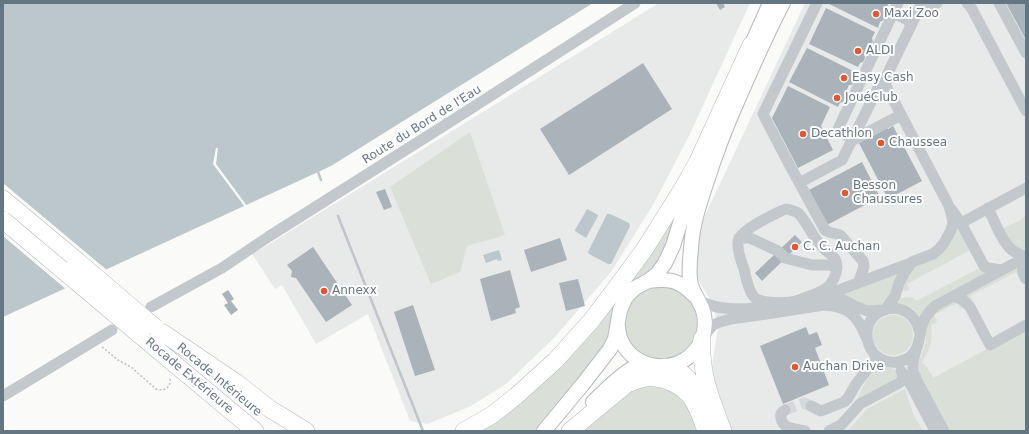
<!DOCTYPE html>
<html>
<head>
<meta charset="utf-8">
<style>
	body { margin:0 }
	#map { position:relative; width:1029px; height:434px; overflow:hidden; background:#fafaf8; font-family:"DejaVu Sans",sans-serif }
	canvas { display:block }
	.frame { position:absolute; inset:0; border:4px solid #657683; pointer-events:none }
</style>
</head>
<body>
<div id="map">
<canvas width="1029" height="434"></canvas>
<div class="frame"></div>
</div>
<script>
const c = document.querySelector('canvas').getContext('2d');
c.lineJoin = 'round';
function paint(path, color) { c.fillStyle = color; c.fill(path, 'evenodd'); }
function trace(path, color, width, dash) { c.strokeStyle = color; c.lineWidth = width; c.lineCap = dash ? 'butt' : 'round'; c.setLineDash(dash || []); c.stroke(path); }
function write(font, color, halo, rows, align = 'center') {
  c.font = font + ' "DejaVu Sans",sans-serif'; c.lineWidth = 4; c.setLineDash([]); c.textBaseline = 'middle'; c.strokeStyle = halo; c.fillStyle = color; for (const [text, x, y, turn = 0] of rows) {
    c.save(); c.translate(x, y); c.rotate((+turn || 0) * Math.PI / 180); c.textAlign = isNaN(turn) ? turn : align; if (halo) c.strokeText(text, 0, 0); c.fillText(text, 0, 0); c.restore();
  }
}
const built = new Path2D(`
	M659 3H750L690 134 653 205 611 272 553 339 506 384 471 406 428 424 410 421 368 314 316 344 282 285 275 289 252 254 271 243Z
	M805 3H1026V431H729L711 372 718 327 712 303 695 274 701 224Z`);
const green = new Path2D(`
	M470 132 505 235 467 246 460 272 431 284 390 187Z
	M688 191 657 268 620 294 613 306 609 340 560 402 536 431H472L507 409Z
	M1026 214V251L1010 246 1002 229 1021 220Z
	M956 222 972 249 907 284 910 290 899 292 911 267 934 257Z
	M1020 265 1019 277 1016 272 970 296 973 301 970 303 963 296Z
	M982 267 989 271 920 316C914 308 905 302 895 303L897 298 913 297 916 301Z
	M902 269 886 302 877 307 872 308 837 293Z
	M625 323a36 36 0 1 1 72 0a36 36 0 1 1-72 0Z
	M954 300 965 306 961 309 957 303 934 315 937 322 931 325C933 341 931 348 922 362L927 367 933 378 1026 328V431H950L920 373C917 360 921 358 925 346 927 341 925 336 926 331 926 329 927 327 928 325 932 312 943 306 954 300Z
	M873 335a20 20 0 1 1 40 0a20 20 0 1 1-40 0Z
	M880 365C889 368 897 367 899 378L859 400 858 399V397L874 366Z
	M644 381 679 390 701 431H577Z
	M905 389 914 416 923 431H848L867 409Z`);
const water = new Path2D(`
	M3 3H593L331 166 3 317Z
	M587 209 598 215V216L586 238 575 231V230L586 211Z
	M607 214H610L629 223 630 226 611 264H608L589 254 588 252Z
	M499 250 502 260 498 261 497 259 486 263 483 255Z`);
const pier = new Path2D(`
	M216 148H218L216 164 247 206 245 207 213 164Z
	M3 183 108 271 67 290 3 236Z`);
const stream = new Path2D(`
	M317 169 321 180
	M338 216 423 431`);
const building = new Path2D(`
	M716 3H723L725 7 720 10Z
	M827 3H889L885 12 886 16 883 20 880 22 878 28Z
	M1006 3H1026V40L1019 27Z
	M826 8 875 32 872 38 873 42 871 44 869 45 864 54 865 58 863 62 860 63 858 67 809 44Z
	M807 48 855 72 853 77 854 80 852 85H849L845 94 846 98 843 102 840 103 838 107 789 82Z
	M643 63 672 109 569 175 540 129Z
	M788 86 830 107 821 126 833 150 798 168 772 118Z
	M893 126 922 181 888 199 859 143 865 140V138L869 136 871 137 882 131 883 129 886 128 888 129Z
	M862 162 880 197 827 225 809 190Z
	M385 189 392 207 384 210 376 192Z
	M795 235 802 242 762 281 755 273Z
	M560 238 567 260 531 272 524 250Z
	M313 247 352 305 326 322 296 278 291 277 292 271 287 265Z
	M510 270 520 307 515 309 516 313 491 321 480 279Z
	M578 279 585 306 566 311 559 283Z
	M228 290 234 299 231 301 238 310 231 315 224 305 228 303 222 294Z
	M413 305 435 370 415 376 394 312Z
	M806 327 809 335 817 332 822 345 815 348 829 385 783 404 760 346Z`);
const minorTunnel = new Path2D(`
	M785 410 804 403 811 406`);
const path = new Path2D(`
	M102 347 118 360 131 367 156 389C165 392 171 387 170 378`);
const minor = new Path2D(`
	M817 3 763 114 789 164 825 230 829 232 840 235 863 261 864 267 858 283
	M898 3 838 129 853 140 901 115
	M967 3 972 9 1026 111
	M999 3 1026 53
	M920 8 923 10 937 3
	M893 13 908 20 911 26
	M799 183 842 160 880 84 886 77
	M988 208C994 220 1002 242 1012 250 1016 253 1021 255 1026 257
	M786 209C790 210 795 211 798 213 804 218 811 232 815 238 818 242 822 246 825 250 829 253 834 256 836 261 837 264 837 269 836 273 835 277 832 282 829 286 822 293 805 298 796 301 787 303 760 304 754 297 748 290 746 278 744 269 741 261 737 251 738 242 739 230 771 216 781 211Z
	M951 209 961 223 984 266 988 268 1001 270
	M961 223 1026 188
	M739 238H750L778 251 785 258 812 265H830L837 268
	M1026 257C1022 265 1021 271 1026 279
	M826 295 911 263
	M953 296 963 300 970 307 990 345 1026 325
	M697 297C700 300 704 303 707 304 726 311 752 309 770 306
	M813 298 832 296 838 297 855 306 867 311 883 310
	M151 307 222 268 268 237 464 113 635 3
	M885 310 895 296 899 283 904 273 912 262 933 254 939 249 944 243 951 230 953 223 952 217 949 206 886 86V77L922 3
	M920 333C911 292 859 307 868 342 870 350 876 357 883 360 892 364 902 362 910 357 921 348 918 335 923 323 925 316 930 311 935 306L1026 257
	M702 338 713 325 720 322 731 319 766 314 824 305C848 306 858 316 866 337
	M916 350 913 362V371L918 382 944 431
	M901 371 911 385 935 431
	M3 396 112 330
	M811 406 821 411 844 402 848 398 856 384 872 363 881 359
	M785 410C782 412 780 413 781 418 783 430 795 428 805 431
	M829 431 841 425 860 404 899 383C903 380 903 377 902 372`);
const major = new Path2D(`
	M747 55 770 3
	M648 281C670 278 679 280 695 296
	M618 326C618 329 619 334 620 338 634 375 687 376 702 339 706 328 706 314 700 304 697 297 693 292 691 285 688 274 690 260 691 249 692 226 699 205 706 184 715 156 725 129 737 102 752 68 766 35 783 3
	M593 402C602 393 626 370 637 366 641 365 646 366 649 365
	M544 431 583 384 610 349 615 339 620 310 626 297 635 288 648 281 657 274 665 263 673 246 680 223 700 169`);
const highway = new Path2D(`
	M3 199 75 259
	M163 333 237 383 270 409 306 431
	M141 336 255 431
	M702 339C700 374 711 399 723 431
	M665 367C668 368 672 368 675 369 686 374 694 386 699 397
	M464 431 492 415 516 396 555 361 591 321 616 288 644 250 683 188 698 161 751 45
	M570 431 627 384C633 381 639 379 645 378 662 376 683 385 692 399 699 409 702 420 706 431`);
const highwayBridge = new Path2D(`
	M3 220 141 336
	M75 259 156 328`);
const markers = [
	[876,14,4,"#e4572e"],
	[858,51,4,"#e4572e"],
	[844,78,4,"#e4572e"],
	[837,98,4,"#e4572e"],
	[803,134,4,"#e4572e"],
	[881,143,4,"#e4572e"],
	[845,193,4,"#e4572e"],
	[795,247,4,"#e4572e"],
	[324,291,4,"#e4572e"],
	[795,367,4,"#e4572e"]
];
const poiNames = [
	["Maxi Zoo",884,14],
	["ALDI",866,51],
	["Easy Cash",852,78],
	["JouéClub",845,98],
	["Decathlon",811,134],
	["Chaussea",889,143],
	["Besson",853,186],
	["Chaussures",853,200],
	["C. C. Auchan",803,247],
	["Annexx",332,291],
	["Auchan Drive",803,367]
];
const streetNames = [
	["Route du Bord de l'Eau",422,125,-32],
	["Rocade Extérieure",189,376,40],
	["Rocade Intérieure",219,380,40]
];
paint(built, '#e8e9e9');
paint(green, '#dadfd7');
paint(water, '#bbc7cb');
paint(pier, '#fafaf8');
trace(stream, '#bbc7cb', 2.5);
paint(building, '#aab3b9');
trace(minorTunnel, '#d5d9db', 11, [11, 5.5]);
trace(major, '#b5babe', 16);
trace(highway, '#b4b9bd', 18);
trace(path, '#bbbfc2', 1.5, [2, 2]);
trace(minor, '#c3c8cc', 11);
trace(major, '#fff', 14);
trace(highway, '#fff', 17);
trace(highwayBridge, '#b4b9bd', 18, []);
trace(highwayBridge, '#fff', 17);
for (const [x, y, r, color] of markers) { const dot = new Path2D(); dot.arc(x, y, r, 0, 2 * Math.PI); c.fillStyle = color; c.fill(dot); trace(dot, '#fff', 1.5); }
write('12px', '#657683', '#fff', poiNames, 'left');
write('12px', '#657683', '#fff', streetNames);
</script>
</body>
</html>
